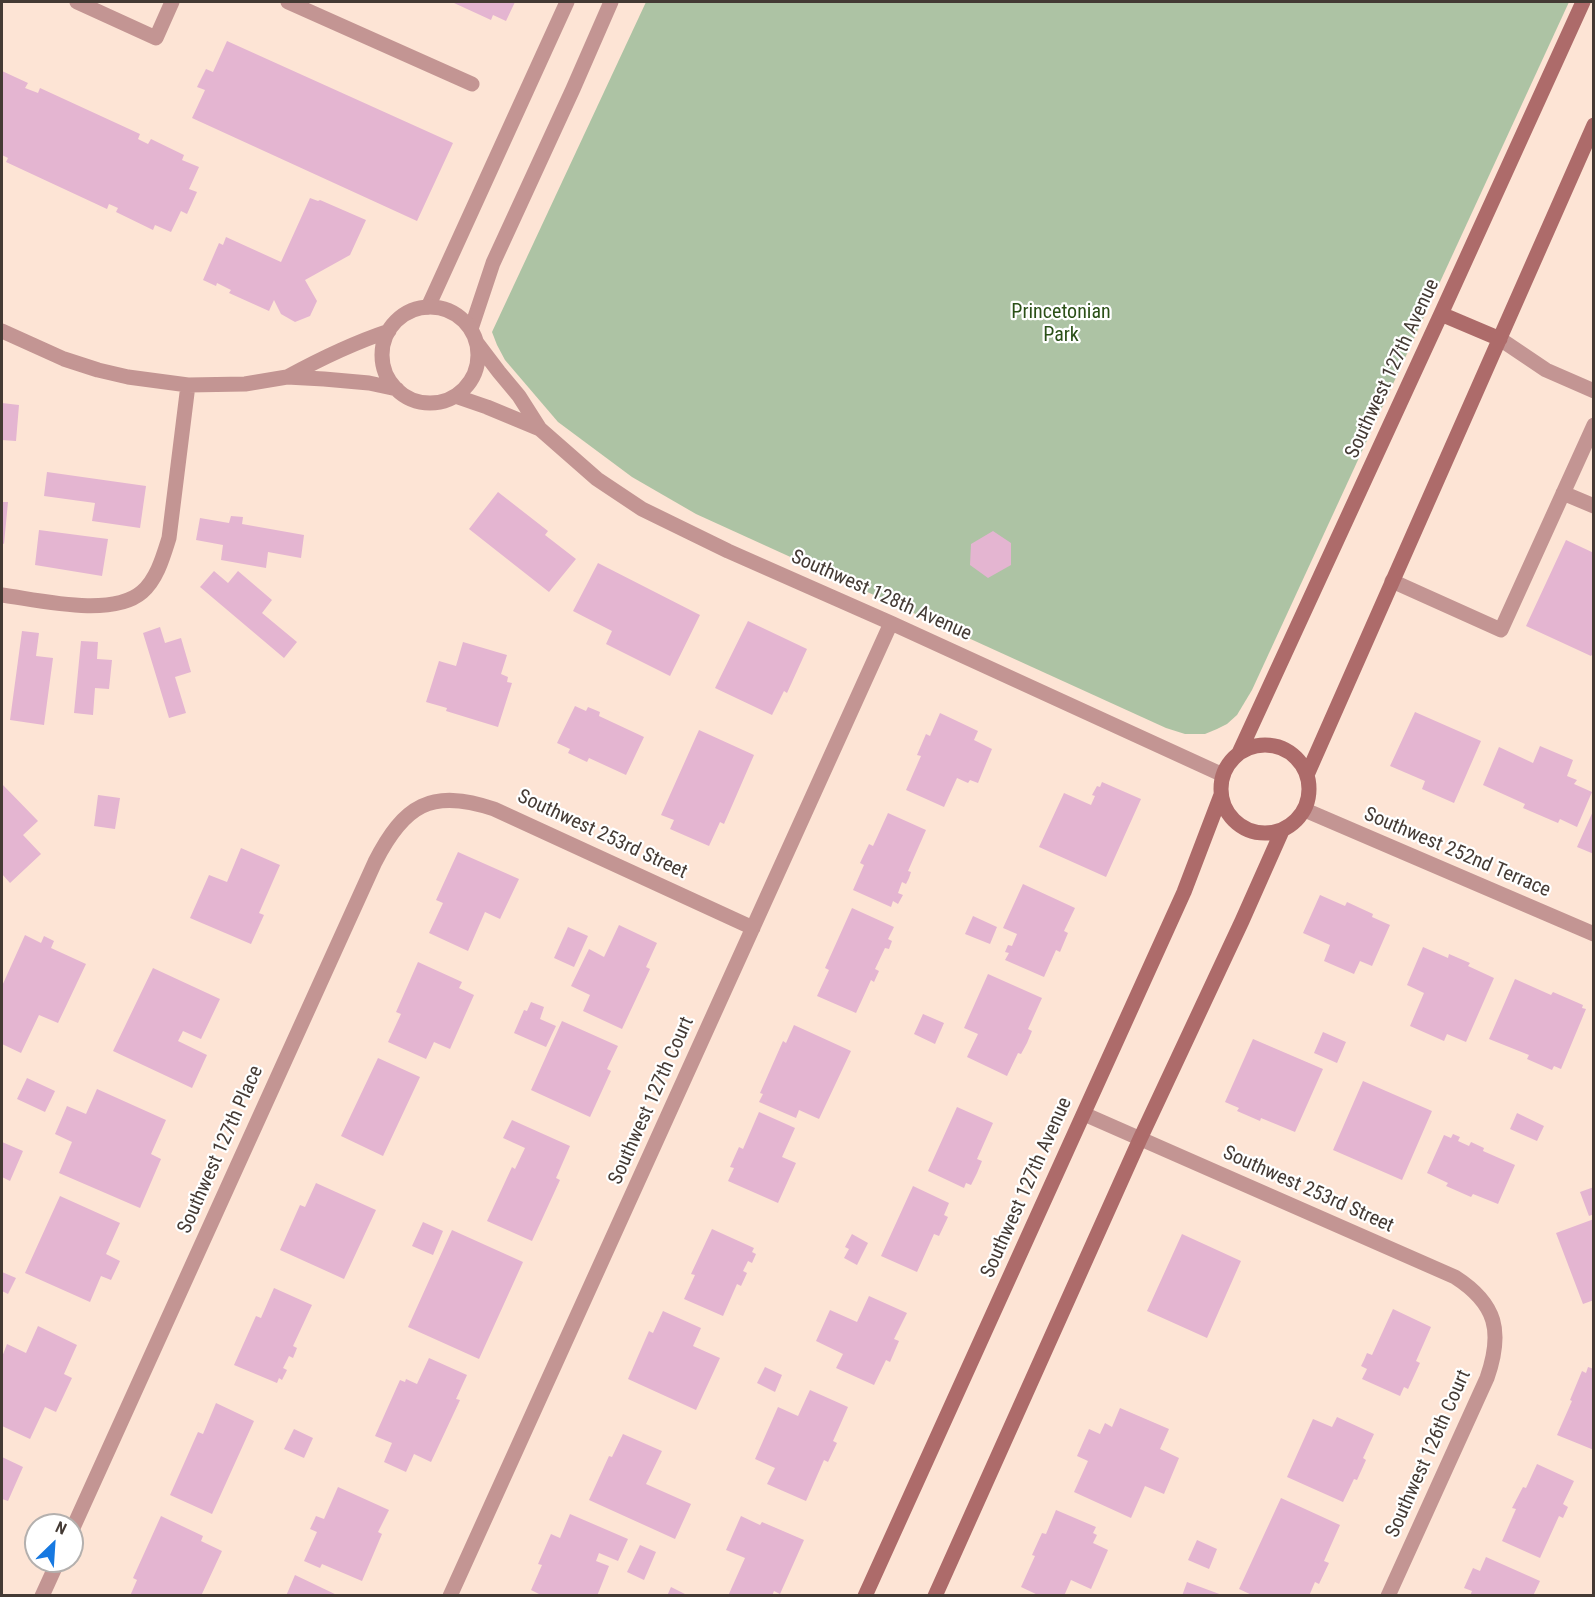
<!DOCTYPE html>
<html>
<head>
<meta charset="utf-8">
<style>
	body { margin:0 }
	#map { position:relative; width:1595px; height:1597px; overflow:hidden; background:#fde4d5; font-family:"Roboto Condensed",sans-serif }
	canvas { display:block }
	.frame { position:absolute; inset:0; border:3px solid #443a34; pointer-events:none }
	.north { position:absolute; left:24px; top:1513px; width:60px; height:60px; box-sizing:border-box; background:#fff; border:2px solid #b4b0ae; border-radius:50%; rotate:25deg; font-size:16px; font-weight:700; line-height:24px; text-align:center; color:#443a34 }
	.north::after { content:''; display:block; margin:auto; width:21px; height:27px; background:#1779e1; clip-path:polygon(50% 0,100% 100%,50% 72%,0 100%) }
</style>
</head>
<body>
<div id="map">
<canvas width="1595" height="1597"></canvas>
<div class="frame"></div>
<div class="north">N</div>
</div>
<script>
const c = document.querySelector('canvas').getContext('2d');
c.lineJoin = 'round';
function paint(path, color) { c.fillStyle = color; c.fill(path, 'evenodd'); }
function trace(path, color, width, dash) { c.strokeStyle = color; c.lineWidth = width; c.lineCap = dash ? 'butt' : 'round'; c.setLineDash(dash || []); c.stroke(path); }
function write(font, color, halo, rows, align = 'center') {
  c.font = font + ' "Roboto Condensed",sans-serif'; c.lineWidth = 4.5; c.setLineDash([]); c.textBaseline = 'middle'; c.strokeStyle = halo; c.fillStyle = color; for (const [text, x, y, turn = 0] of rows) {
    c.save(); c.translate(x, y); c.rotate((+turn || 0) * Math.PI / 180); c.textAlign = isNaN(turn) ? turn : align; if (halo) c.strokeText(text, 0, 0); c.fillText(text, 0, 0); c.restore();
  }
}
const green = new Path2D(`
	M646 2H1569L1252 690 1237 715 1227 724 1217 729 1205 734H1185L1166 728 696 514 632 477 558 422 505 360 497 345 492 332Z`);
const building = new Path2D(`
	M454 2H515L506 21 493 15 491 20 454 3Z
	M227 41 453 143 417 221 192 118 205 90 197 87 206 69 213 72Z
	M2 71 28 83 25 88 38 93 40 88 140 134 138 139 148 144 151 139 184 155 182 160 199 167 189 189 197 192 187 214 181 211 171 232 155 225 153 230 116 212 118 208 109 204 107 209 6 162 8 158 2 155Z
	M310 198 318 201 320 200 366 220 350 255 305 280 317 301 310 316 295 322 281 314 274 300 269 311 229 293 231 290 217 283 216 286 203 280 219 243 223 245 226 237 281 262Z
	M2 403 19 405 16 441 2 440Z
	M47 472 146 486 140 528 92 521 95 503 44 496Z
	M498 492 548 531 545 535 576 559 549 592 469 529Z
	M2 502H8L4 544 2 543Z
	M231 516 243 517 242 524 304 535 301 558 268 552 266 568 221 560 223 545 196 540 200 518 229 523Z
	M39 530 108 539 102 576 35 565Z
	M993 531 1011 543V565L988 578 970 565 971 544Z
	M1566 540 1594 553V652L1591 656 1526 626Z
	M598 563 700 615 670 676 606 644 612 631 573 611Z
	M214 571 228 583 238 571 272 600 262 613 297 642 284 658 200 587Z
	M748 621 807 649 787 693 784 691 772 715 715 688Z
	M160 627 165 643 181 638 191 672 175 677 186 713 169 718 143 633Z
	M22 631 39 633 36 656 53 658 44 725 10 720Z
	M81 641 98 642 97 659 112 660 109 689 95 688 93 715 74 713Z
	M463 642 507 655 501 674 508 677 507 682 512 683 498 727 446 711 447 708 426 702 439 661 456 666Z
	M575 706 586 711 588 707 600 712 599 716 644 737 626 775 589 758 587 762 568 753 570 749 557 743Z
	M1415 712 1481 741 1454 803 1422 789 1425 781 1390 766Z
	M940 713 978 731 974 740 992 749 978 783 970 780 968 783 957 778 944 807 906 790 921 756 917 755 926 734 930 736Z
	M699 730 754 755 724 824 720 822 709 846 670 829 674 820 661 815Z
	M1540 746 1573 760 1567 776 1577 780 1574 784 1592 792 1577 827 1560 819 1558 823 1523 808 1525 804 1483 785 1499 747 1533 763Z
	M1102 782 1141 799 1106 877 1039 847 1064 793 1091 805 1095 796 1092 795 1097 786 1100 787Z
	M2 784 38 821 23 835 41 854 10 883 2 874Z
	M98 795 120 798 115 829 94 826Z
	M1594 809V854L1577 847Z
	M888 813 926 830 908 871 911 872 909 878 906 884 902 882 898 893 903 895 898 904 893 901 891 907 853 890 864 865 860 863 869 844 873 846Z
	M241 848 280 865 259 913 264 915 251 944 190 918 209 875 227 882Z
	M458 852 519 879 500 919 485 912 468 951 429 933 443 903 436 900Z
	M1023 884 1075 908 1064 931 1068 933 1060 952 1056 950 1044 977 1005 960 1009 953 1005 952 1008 945 1012 946 1017 934 1003 928Z
	M1320 895 1345 906 1347 902 1373 914 1372 917 1390 925 1372 966 1360 961 1354 974 1324 961 1330 945 1303 933Z
	M852 908 894 927 888 939 892 941 889 949 885 948 875 969 879 971 874 982 871 980 856 1013 817 996 829 970 825 968Z
	M973 916 997 927 990 944 965 934Z
	M619 925 657 943 646 967 650 969 622 1029 583 1011 590 995 571 986 589 949 604 957Z
	M568 927 588 936 574 967 554 958Z
	M25 935 41 943 44 936 54 941 51 948 86 964 58 1023 39 1015 21 1053 2 1044V986Z
	M1423 947 1448 958 1449 954 1470 963 1468 966 1494 978 1466 1042 1447 1034 1444 1041 1410 1026 1424 993 1407 985Z
	M418 962 462 982 459 988 474 995 450 1049 434 1042 426 1059 388 1042 401 1014 396 1012Z
	M153 968 220 999 201 1039 183 1031 178 1041 207 1055 192 1088 113 1051Z
	M988 974 1042 998 1028 1029 1032 1031 1027 1043 1021 1054 1018 1053 1007 1076 967 1057 978 1034 964 1028Z
	M1515 979 1551 995 1553 992 1583 1005 1582 1008 1586 1009 1561 1069 1554 1066 1552 1070 1527 1059 1529 1055 1489 1039Z
	M531 1002 544 1007 540 1019 556 1026 546 1047 514 1033 524 1010 527 1011Z
	M923 1014 944 1023 935 1044 914 1034Z
	M562 1021 618 1046 607 1069 611 1071 590 1117 531 1090Z
	M794 1025 851 1051 819 1119 799 1110 796 1118 759 1102 763 1094 760 1093 783 1041 786 1043Z
	M1323 1032 1346 1042 1337 1063 1314 1053Z
	M1253 1039 1323 1069 1295 1132 1261 1118 1260 1121 1237 1111 1239 1108 1225 1102Z
	M378 1058 420 1077 383 1156 341 1136Z
	M27 1078 55 1091 45 1112 17 1099Z
	M1363 1081 1432 1111 1402 1180 1333 1150Z
	M97 1089 166 1120 151 1154 161 1159 140 1208 59 1173 72 1142 55 1134 67 1106 86 1114Z
	M957 1107 993 1123 977 1159 982 1161 977 1173 971 1185 966 1183 964 1188 928 1171Z
	M759 1112 795 1128 782 1157 796 1163 778 1203 728 1181 734 1168 730 1167 739 1147 743 1149Z
	M1517 1113 1544 1126 1537 1141 1510 1129Z
	M512 1120 570 1146 556 1178 560 1180 532 1241 487 1221 512 1167 515 1169 525 1148 503 1138Z
	M1453 1134 1460 1137 1458 1141 1469 1146 1471 1142 1484 1148 1483 1151 1515 1165 1498 1204 1473 1194 1471 1197 1446 1186 1448 1183 1427 1173 1444 1135 1451 1138Z
	M2 1142 23 1151 10 1181 2 1177Z
	M316 1183 376 1210 344 1279 280 1250 300 1205 305 1207Z
	M913 1186 949 1203 944 1215 948 1217 939 1236 934 1234 917 1272 881 1256Z
	M1594 1187V1214L1589 1216 1580 1192Z
	M60 1196 120 1223 106 1254 120 1261 111 1280 101 1276 90 1302 25 1273Z
	M1594 1219V1300L1583 1304 1556 1233Z
	M423 1222 443 1231 433 1255 412 1246Z
	M712 1229 754 1248 752 1252 756 1254 752 1263 748 1261 743 1271 747 1273 741 1286 737 1284 723 1316 684 1299 695 1275 691 1274Z
	M452 1230 523 1262 479 1359 408 1327Z
	M852 1234 868 1243 857 1265 844 1258 849 1249 845 1247Z
	M1182 1234 1241 1261 1207 1338 1147 1311Z
	M2 1272 16 1278 8 1294 2 1291Z
	M274 1288 312 1305 293 1346 297 1348 293 1358 289 1356 283 1368 287 1370 282 1380 279 1378 277 1383 234 1365 256 1316 261 1318Z
	M869 1296 907 1313 894 1339 899 1341 890 1362 886 1360 874 1385 836 1368 843 1354 816 1341 830 1310 857 1322Z
	M1393 1309 1431 1327 1416 1361 1420 1363 1408 1389 1404 1387 1400 1396 1362 1379 1367 1369 1361 1366 1364 1360 1367 1353 1372 1355Z
	M663 1311 701 1328 693 1346 720 1358 696 1410 628 1379 649 1331 653 1333Z
	M38 1326 77 1345 64 1374 72 1378 56 1412 45 1407 30 1439 2 1426V1357L7 1344 26 1353Z
	M429 1358 467 1375 456 1399 460 1400 431 1462 414 1454 406 1472 384 1462 392 1443 375 1436 400 1380 405 1382 406 1379 417 1384Z
	M765 1367 782 1375 775 1392 757 1383Z
	M1588 1367 1594 1369V1450L1557 1435 1572 1401 1570 1400 1582 1371 1586 1373Z
	M810 1390 848 1407 833 1441 837 1443 828 1462 824 1460 806 1501 767 1484 775 1468 755 1459 778 1407 798 1416Z
	M216 1403 254 1421 212 1514 170 1495 198 1432 203 1434Z
	M1120 1408 1169 1429 1160 1449 1179 1458 1164 1494 1145 1486 1131 1518 1074 1492 1088 1461 1077 1456 1089 1429 1100 1434 1105 1423 1112 1427Z
	M1337 1417 1374 1434 1363 1458 1366 1460 1357 1480 1354 1479 1343 1502 1287 1477 1313 1419 1332 1427Z
	M294 1429 313 1438 304 1458 284 1449Z
	M623 1434 662 1451 646 1484 691 1504 675 1539 589 1500 609 1456 612 1457Z
	M2 1457 23 1467 8 1501 2 1499Z
	M1537 1464 1574 1481 1563 1504 1568 1507 1563 1518 1559 1516 1540 1558 1502 1541 1516 1509 1512 1508 1523 1487 1526 1488Z
	M338 1487 389 1510 378 1532 382 1534 362 1581 322 1564 320 1568 304 1561 317 1532 310 1529 316 1516 324 1519Z
	M1281 1498 1340 1525 1324 1561 1329 1563 1319 1584 1315 1582 1309 1596H1254L1239 1589Z
	M1056 1510 1096 1527 1093 1533 1097 1535 1093 1543 1108 1550 1091 1589 1071 1580 1064 1596H1040L1021 1587 1035 1556 1032 1555 1042 1533 1046 1534Z
	M570 1514 628 1539 618 1561 599 1553 596 1561 609 1566 597 1596H543L531 1590 542 1565 538 1564 551 1534 560 1538Z
	M161 1516 203 1536 201 1541 222 1551 201 1596H130L137 1580 133 1578Z
	M741 1516 760 1525 762 1522 804 1540 780 1594 774 1591 772 1596H728L745 1558 726 1550Z
	M1197 1540 1217 1549 1209 1569 1188 1560Z
	M640 1545 656 1552 644 1580 627 1572Z
	M1486 1557 1540 1581 1533 1596H1470L1472 1591 1464 1588 1473 1568 1480 1571Z
	M295 1575 339 1596H286Z
	M1187 1582 1222 1595V1596H1182Z
	M671 1587 689 1596H667Z`);
const lane = new Path2D(`
	M77 2 156 38 172 2
	M288 2 472 84
	M428 307 567 2
	M471 329 493 263 573 89 611 2
	M1500 339 1546 370 1594 391
	M1563 493 1594 506
	M1392 581 1501 630 1594 425`);
const street = new Path2D(`
	M382 355a48 48 0 1 1 96 0a48 48 0 1 1-96 0Z
	M2 331 64 359 98 370 128 377 188 385 245 384 287 377 324 379 369 383 397 389
	M477 343 499 372 519 396 540 429 597 479 642 509 728 551 891 623 1223 775
	M287 377C320 359 353 343 389 331
	M455 396 487 407 540 429
	M2 595C39 600 112 618 142 592 157 579 163 557 169 538L188 385
	M1305 810 1594 934
	M1084 1114 1455 1277C1497 1304 1503 1332 1487 1378L1388 1596
	M72 1530 375 862C404 805 431 788 494 809L753 928
	M42 1596 58 1561
	M450 1596 891 623`);
const secondary = new Path2D(`
	M1441 314 1500 339
	M1221 789a44 44 0 1 1 88 0a44 44 0 1 1-88 0Z
	M1239 753 1441 314 1583 2
	M1307 775 1594 125
	M865 1596 1184 892 1221 795
	M935 1596 1140 1139 1242 921 1282 831`);
const parkNames = [
	["Princetonian",1061,313],
	["Park",1061,336]
];
const streetNames = [
	["Southwest 127th Avenue",1393,369,-65],
	["Southwest 128th Avenue",881,596,24],
	["Southwest 253rd Street",602,835,25],
	["Southwest 252nd Terrace",1457,853,23],
	["Southwest 127th Court",652,1101,-66],
	["Southwest 127th Place",221,1150,-66],
	["Southwest 127th Avenue",1027,1188,-66],
	["Southwest 253rd Street",1308,1190,24],
	["Southwest 126th Court",1429,1454,-66]
];
paint(green, '#adc3a4');
paint(building, '#e4b5d1');
trace(lane, '#c39593', 15);
trace(street, '#c39593', 15);
trace(secondary, '#ad6b6a', 15);
write('20px', '#2b5018', '#fff', parkNames);
write('20px', '#443a34', '#fff', streetNames);
</script>
</body>
</html>
